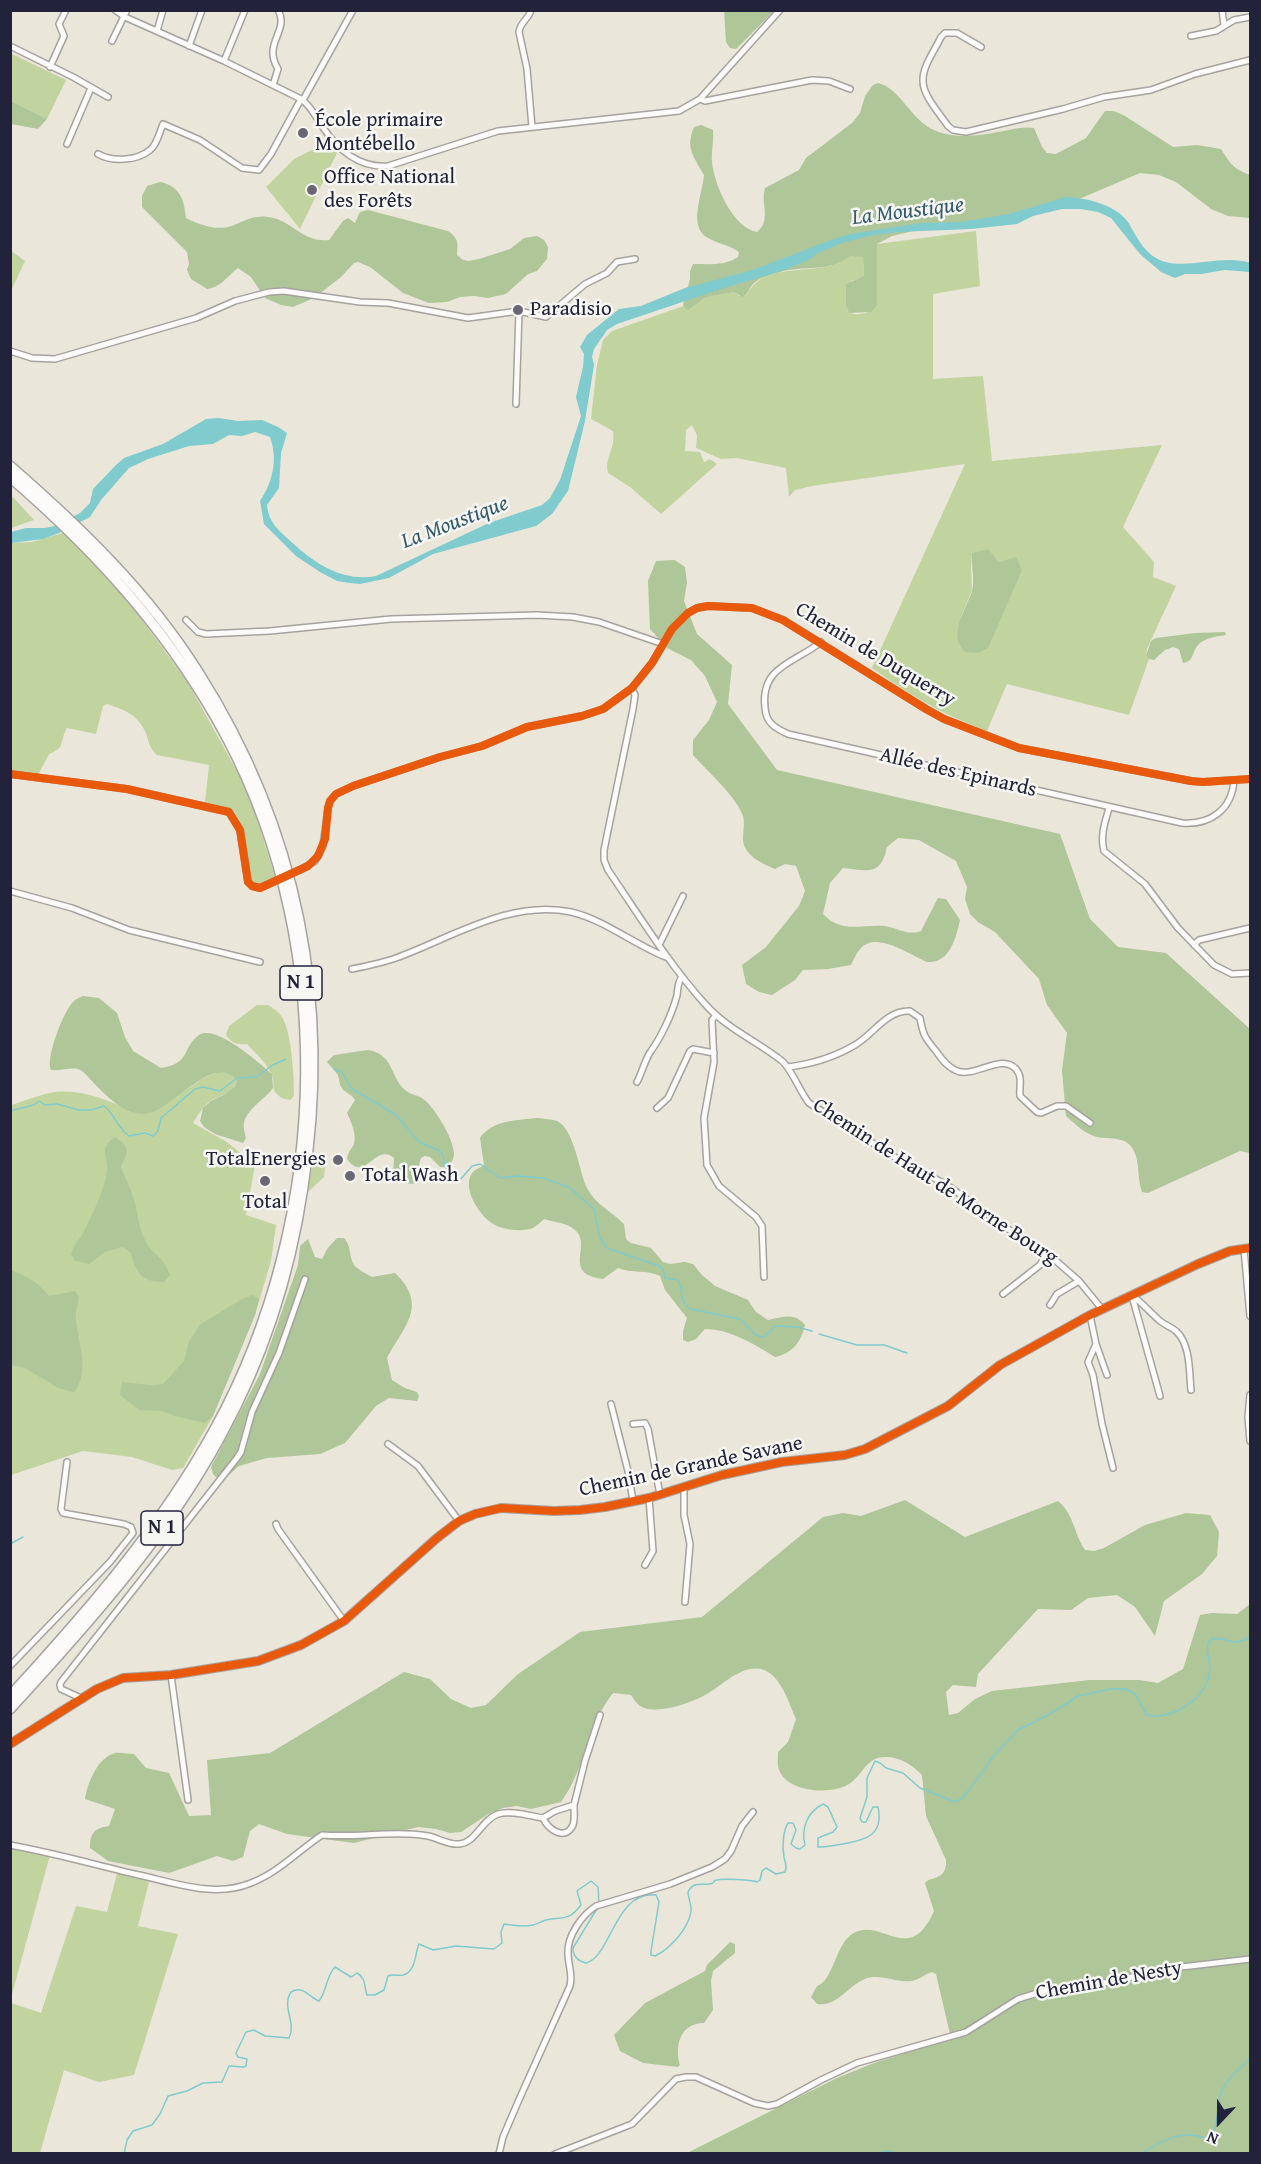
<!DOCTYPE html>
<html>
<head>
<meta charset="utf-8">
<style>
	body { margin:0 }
	#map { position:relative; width:1261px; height:2164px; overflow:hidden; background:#eae6da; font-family:"Gentium Book Plus",serif }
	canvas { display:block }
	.frame { position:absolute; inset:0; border:12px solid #22223b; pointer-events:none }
	.north { position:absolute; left:1189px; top:2092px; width:60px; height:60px; -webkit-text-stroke:4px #f6f6f2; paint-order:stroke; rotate:202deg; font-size:16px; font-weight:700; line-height:24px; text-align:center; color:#22223b }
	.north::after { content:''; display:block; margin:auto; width:21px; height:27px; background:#22223b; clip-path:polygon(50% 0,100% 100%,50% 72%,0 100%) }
</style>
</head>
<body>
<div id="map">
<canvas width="1261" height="2164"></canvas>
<div class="frame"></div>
<div class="north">N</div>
</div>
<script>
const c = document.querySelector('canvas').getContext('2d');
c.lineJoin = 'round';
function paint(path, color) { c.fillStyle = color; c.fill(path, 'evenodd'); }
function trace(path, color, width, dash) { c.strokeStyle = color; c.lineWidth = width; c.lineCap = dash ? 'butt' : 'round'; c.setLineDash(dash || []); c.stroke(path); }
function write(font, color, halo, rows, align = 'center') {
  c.font = font + ' "Gentium Book Plus",serif'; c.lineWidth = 5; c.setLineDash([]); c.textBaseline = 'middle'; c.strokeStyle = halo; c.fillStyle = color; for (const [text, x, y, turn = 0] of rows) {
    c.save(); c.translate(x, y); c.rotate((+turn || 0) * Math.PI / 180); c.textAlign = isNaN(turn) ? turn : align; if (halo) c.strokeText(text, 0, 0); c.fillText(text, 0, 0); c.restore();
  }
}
const green = new Path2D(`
	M10 53 66 80 47 119 11 101Z
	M329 141 338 151 300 229 266 187 294 159Z
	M976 231 980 286 933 294V379L983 376 992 461 1162 445 1123 527 1154 562 1153 577 1176 586 1147 649 1146 656 1149 659 1129 715 1007 684 987 731C943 715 910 695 872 668L965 464 812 486 795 490 789 497 786 468 737 458 721 459 696 448 697 435 692 425 686 430 685 451 700 452 704 462 710 459 717 464 661 514 630 487 608 473C604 458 616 449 613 431L591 419 597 365 603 340 612 331 712 296 734 292 739 296 747 295C765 257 822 280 850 256H863L864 277 851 281 846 306 849 313C859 316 870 313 877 306V244ZM972 553 999 562 961 617 972 590 971 567Z
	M11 251 25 261 11 291Z
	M11 495 34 520 11 528Z
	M66 532 126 598 188 683 249 793 275 877 257 885 252 881 243 828 234 811 205 802 209 765 157 755C149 748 149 742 146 733 137 714 125 710 107 704L103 706 96 734 67 728C59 741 67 747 49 754L37 777 11 774V543L32 542Z
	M257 1005H268C273 1008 279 1012 282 1017 292 1033 294 1077 294 1096L290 1100C285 1099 280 1098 277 1094 271 1089 275 1082 272 1076 267 1063 256 1054 247 1044 237 1045 230 1043 226 1034L229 1026Z
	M221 1070 233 1074 237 1081C231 1094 220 1095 209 1102 202 1108 198 1115 193 1123L227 1142 255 1165 246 1215 276 1225 271 1261 255 1315 213 1416 183 1468 172 1470 132 1457 83 1451 11 1475V1105C25 1101 41 1094 55 1092 83 1089 111 1101 135 1113L178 1095 202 1079Z
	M314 1154 325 1167 324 1177 308 1192Z
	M11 1845 50 1855 11 1998Z
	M118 1870 150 1878 138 1926 178 1934 134 2075 99 2082 64 2070 40 2153 11 2154V2003L41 2013 76 1906 107 1912Z`);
const forest = new Path2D(`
	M724 10H774V11L736 49 730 48 726 42Z
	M878 83C900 88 911 120 934 130 953 139 978 136 998 132 1010 130 1021 126 1034 128L1042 147 1047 153 1056 154 1086 138 1105 111H1114L1125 116 1173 147 1197 145 1221 149C1231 164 1232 168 1250 175V218L1228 216 1211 209 1176 182 1159 175 1140 173 1058 208 922 229 892 236 877 244V306L871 312 849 313 846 306V284L864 276 863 257 850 256C830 273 803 265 780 272 772 274 761 277 754 283 748 288 750 294 742 297L734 292 712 296 703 299 688 310 685 308 683 305 690 279V271L693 264C708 264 725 266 738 257L739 252C730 245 718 244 708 238 687 227 703 193 704 175 694 157 685 148 694 127L701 125 713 130C714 141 711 152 712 163 715 186 733 228 757 232 772 220 760 203 765 188L799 170 806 158 852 123 860 113 865 96 873 85Z
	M11 101 47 119 38 129 11 124Z
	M160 182C180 186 184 199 186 218 200 225 216 231 232 226 244 221 255 215 268 217 293 220 302 243 329 240L343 221 348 218 355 223 360 212 368 210 448 231C459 239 458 243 457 255L463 260 469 261 479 259 510 249 524 238 537 236 544 240 548 247 547 259 537 271 528 274 506 294 488 298 474 296 460 297 447 302 429 303 403 293 370 267 358 262 354 263 341 277 314 298 293 307 281 305 265 298 251 277 238 268C227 276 222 287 207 289L191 279 187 270 189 264 187 252 142 207V196L147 186Z
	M988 549 999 562 1016 557 1022 570 988 648 978 653 965 652C947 635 966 610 972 591 975 580 971 565 972 553Z
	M675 560 685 567 687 583 684 601 697 634 732 665 728 704 777 770 1060 834 1090 919 1118 947 1166 953 1250 1029V1153L1240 1151 1148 1193 1142 1192C1137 1179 1140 1163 1134 1151 1126 1135 1111 1140 1097 1137 1085 1134 1075 1124 1066 1116L1062 1070 1067 1033 1047 1005 1039 979 995 932 978 922 970 914 965 899 967 887 956 861 919 840 898 838 887 847C881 876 868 871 843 868L830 883 823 914C842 934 861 924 885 926 898 928 908 936 921 931L938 898 946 899 960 920C956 937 950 964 927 962 910 955 877 931 861 948 857 952 854 959 851 965L828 969 803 970 795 980 772 995 759 992 746 984 742 965 766 947 799 906 805 891 796 866 785 864 775 869C763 864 743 855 743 839 743 832 745 822 743 816 736 796 707 771 693 755V740L709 720 717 702 705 676 691 660 667 648 650 629 648 581 656 561Z
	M1225 632 1226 635C1218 636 1204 638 1198 645 1191 653 1195 661 1183 663L1179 649 1173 647 1165 650 1154 660 1149 659 1146 656 1151 641 1156 638 1195 633Z
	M83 996 99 998 117 1013 125 1037 133 1051 161 1068C192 1063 181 1048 199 1035 216 1024 259 1063 272 1074L273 1088C265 1099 246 1110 244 1123 243 1128 245 1134 246 1138L243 1143 215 1134 204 1127 200 1121 203 1108 211 1101 225 1094 234 1087 237 1081C217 1051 173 1107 150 1113 128 1119 106 1096 92 1081 87 1076 84 1071 78 1069 72 1067 60 1071 51 1070 45 1059 64 1009 74 1001 76 999 80 997 83 996Z
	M368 1050C395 1055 389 1076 405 1090 409 1094 417 1095 422 1098 434 1106 454 1139 454 1154 454 1159 451 1163 448 1167H440L430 1157 425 1156 421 1158 419 1165 423 1176 418 1184 399 1183 393 1173 394 1158C375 1142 365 1184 347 1159 348 1152 350 1151 353 1146 358 1138 351 1121 347 1113L355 1100 352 1096 343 1090 340 1085 338 1075 327 1062 334 1055Z
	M538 1118C544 1119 551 1119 557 1121 575 1130 579 1172 587 1188 596 1205 611 1211 624 1224L626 1239 631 1243 651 1248 663 1262 670 1264 685 1262 693 1264 702 1275 715 1286 748 1300 756 1312 768 1320C782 1317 795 1312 805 1325 801 1342 793 1353 775 1357 754 1344 730 1329 705 1329L696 1339 688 1342 683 1340V1331L687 1318 665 1290 660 1276C647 1269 632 1274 618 1268L603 1279C561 1274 593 1245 575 1230 568 1223 553 1222 544 1219 541 1222 536 1226 533 1228 523 1232 504 1230 495 1225 481 1218 461 1189 472 1173 475 1169 480 1168 484 1165L480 1138C492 1120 518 1120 538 1118Z
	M115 1137C131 1147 128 1152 121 1167 126 1179 131 1190 135 1203 138 1216 139 1228 145 1240 151 1254 163 1255 170 1275L164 1282C141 1282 136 1273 131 1253L123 1247 105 1252 89 1264 75 1261 71 1254C74 1243 81 1239 85 1229 93 1214 105 1188 107 1171 109 1155 97 1149 115 1137Z
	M337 1238H344C352 1246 348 1257 355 1266 359 1270 367 1274 372 1277L395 1273C429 1306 404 1326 387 1358L392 1380 405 1388 417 1392 419 1396 417 1401 389 1398 376 1406 345 1443 320 1454 267 1458 239 1466 229 1475 216 1477 213 1474 211 1467 260 1374 298 1265 300 1246 308 1239 315 1257 322 1259 327 1249Z
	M10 1270C27 1276 38 1282 49 1296L75 1291 79 1297C78 1305 75 1313 76 1321 79 1344 90 1372 74 1392L58 1388 25 1368 11 1365Z
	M253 1295 259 1299 255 1315 213 1416 205 1423 178 1417 162 1411 139 1410 120 1395 122 1382 150 1385 163 1384 184 1361 189 1341 201 1324 242 1299Z
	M905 1500 965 1537 1058 1501C1074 1514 1074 1534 1085 1550L1094 1551 1104 1548 1145 1525 1186 1513 1210 1515 1219 1532 1217 1556 1202 1574 1164 1601 1155 1636 1135 1607 1117 1595 1088 1598 1071 1610 1038 1609 978 1674 976 1687 953 1685 946 1692 949 1715 958 1713 975 1699 992 1691 1090 1680H1139L1158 1683 1183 1669 1200 1615 1212 1613 1237 1614 1250 1604V2153H687L837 2078 874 2063 946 2040 950 2034 936 1974 932 1972C925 1974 919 1980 911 1981 896 1983 879 1973 865 1979 847 1986 838 2007 817 2004L811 1997 817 1986C833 1981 836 1944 852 1934 881 1915 909 1968 934 1911L925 1883 928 1880C940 1878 947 1873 946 1860L926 1816 922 1775C912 1765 901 1757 885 1757 866 1757 863 1775 849 1784 832 1795 788 1793 779 1770 777 1765 778 1757 778 1752L788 1742 796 1719C789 1704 782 1677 764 1670 744 1663 725 1683 710 1692 695 1702 656 1716 640 1706 637 1704 633 1698 631 1695L613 1693C587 1726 585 1770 561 1802L531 1809 517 1806 503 1808 490 1813 461 1832 450 1833 436 1829 418 1827 354 1843 287 1834 259 1824 250 1831 243 1857 233 1861 217 1856 169 1873 108 1861 90 1848C90 1833 94 1828 109 1826L115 1809 85 1799C87 1784 98 1757 115 1753 120 1752 128 1754 134 1754L146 1768 169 1773 189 1816 211 1815 207 1760 270 1753 404 1672 430 1679 451 1699 471 1708 486 1705 518 1674 580 1632 702 1617 823 1517 843 1513 861 1516Z
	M730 1942 735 1944V1953L713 1971 711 1981 713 2010 704 2023C681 2023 674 2045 680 2065L678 2067 643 2063 620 2051 614 2035 645 2003 705 1971 707 1965Z`);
const water = new Path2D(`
	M1066 197C1086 198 1115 204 1128 222 1135 234 1143 251 1156 258 1180 273 1222 253 1250 263V272L1225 270 1201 274H1185L1175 278 1161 272 1140 254 1111 218 1098 212 1081 209H1062L1033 216 1017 224 971 229 898 232 873 235 845 242 818 253 809 260 782 271 727 287 617 324 607 330 594 349 592 357 594 365 585 421 568 491 552 514 536 526 433 554 389 578 360 584 350 583 337 581 320 572 296 556 264 524 260 501C273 482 278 459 270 437L255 432 242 436 229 435 213 444 189 446 148 459 129 468 101 500 90 517 59 533 43 539 11 543V532L26 528H45L55 526 80 513 90 503 93 489 116 465 124 458 163 444 206 419 219 418 238 421 262 420 278 427 287 433 281 453 279 488 267 505C269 525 281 532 296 546 318 566 346 582 376 576L489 523 542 505 550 498 560 480 581 416 576 397 583 367 584 354 580 347 587 335 619 309 641 306 685 288 753 270 831 240 851 234 921 223 961 222 1009 214Z`);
const stream = new Path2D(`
	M334 1069 342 1072 351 1088 396 1115 419 1142 440 1151 443 1155 447 1175 457 1181 460 1180 472 1166 480 1164 500 1178 517 1176 544 1178 570 1188 594 1209 600 1238 607 1248 659 1266 663 1269 665 1278 678 1280C684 1291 678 1301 690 1309L740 1319 756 1335 763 1337 776 1326 797 1327 812 1331
	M10 1111 34 1105 39 1101 45 1105 57 1104 79 1110H91L104 1106C115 1114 117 1128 129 1136L145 1133 153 1136 158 1131 161 1118 195 1089 203 1087 220 1091 237 1078 256 1077 273 1065 286 1059
	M819 1334 857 1345H884L907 1353
	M10 1544 23 1537
	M598 1907 573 1948C573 1956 578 1961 586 1963 611 1957 615 1890 656 1895L659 1902 651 1951V1955L655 1956C670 1949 689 1928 691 1911 692 1905 688 1899 688 1892 693 1882 699 1885 709 1884 717 1883 710 1882 717 1880 722 1878 752 1880 757 1882L760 1880 762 1871 766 1868 776 1874 785 1872C788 1865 785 1864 784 1857 782 1847 783 1831 788 1823H793L796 1830 791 1844 796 1848 800 1849 805 1845C801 1829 807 1812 823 1804L828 1807 837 1827 833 1832 818 1838V1847C827 1847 835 1845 843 1844 866 1840 884 1835 878 1807H873L866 1822H862L860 1818 867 1797V1778L875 1761 880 1763 886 1768 903 1773 920 1788 955 1802 963 1798 996 1753 1018 1730 1050 1714 1078 1696 1111 1689H1126L1135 1694 1147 1715C1157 1719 1170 1714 1179 1710 1196 1701 1210 1687 1210 1666 1209 1655 1204 1648 1211 1639 1228 1635 1229 1649 1250 1637
	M124 2154 127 2140 133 2131 152 2125 160 2114 168 2096 187 2091 203 2083 222 2082 229 2066 244 2067 246 2066 247 2059 238 2057 236 2053 246 2032 254 2030 265 2036 289 2038C297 2023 281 2007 291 1992 303 1985 309 1997 319 2001 327 1991 326 1976 335 1967L351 1977 357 1973C366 1978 364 1986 367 1995H375L384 1990 388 1976C393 1974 397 1976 403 1975 416 1972 415 1953 419 1944L433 1950 456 1946 494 1949 502 1943 501 1932 504 1924C514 1925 522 1928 533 1925 538 1924 542 1921 546 1920 563 1916 568 1922 581 1905L577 1891 591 1881 598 1887 599 1903
	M877 2154 887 2151 901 2154
	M1141 2154C1165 2139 1181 2129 1208 2139L1211 2137C1218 2126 1217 2113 1219 2100 1222 2082 1238 2070 1250 2059`);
const minor = new Path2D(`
	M115 10 125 17 224 61 301 99C311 106 315 116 322 126 337 149 359 168 388 166L498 131 679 111 700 99 780 10
	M531 10C529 19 520 22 519 32L527 69 532 127
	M1222 10 1224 25
	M157 31 163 10
	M1191 36 1216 31 1234 20 1250 17
	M112 41 127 10
	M10 46 73 77 108 97
	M189 46 202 10
	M981 47 957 33H945L941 37C935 50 922 67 923 81 923 96 940 114 948 126L953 130 966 132 1063 109 1104 97 1151 90 1195 74 1250 60
	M224 61 245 10
	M50 67 64 36 59 24 66 10
	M273 85 278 69C262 43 290 31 278 10
	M700 99 705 101 812 80 829 81 850 89
	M303 100 353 10
	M67 144 91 88
	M98 154C112 162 137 161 150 150 157 145 160 131 163 124L200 140 242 168 259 170 271 154 301 99
	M10 351 32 358 55 359 196 318 235 301 269 292 284 291 360 302 388 303 468 318 519 311 546 317 585 284 607 273 617 262 635 259
	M516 404 519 311
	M186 620 198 632 206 634 270 631 391 619 537 615 573 617 599 622 663 644
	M821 642C795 663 760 666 765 708 766 723 775 728 788 734L1182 823C1210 825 1232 810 1234 780
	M632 688 635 695 633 709 604 850V860L608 870C639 915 668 963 705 1004 728 1030 756 1040 782 1061 791 1068 800 1092 809 1103L898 1159 947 1185 1015 1234 1047 1253 1079 1281 1102 1309
	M10 774 127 789 229 812 240 830 248 882 252 886 260 888 273 882
	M1109 808C1105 822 1100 836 1104 851L1145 884 1178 928 1214 965 1232 974 1250 973
	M302 869 315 861 323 846 328 808 330 801 336 794 353 786 440 757 482 746 527 727 582 716 603 709 632 688 652 663 672 629 688 613 697 608 708 606 752 608 783 620 926 709 944 719 1019 748 1191 781 1203 782 1250 779
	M10 891 72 908 129 930 260 962
	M659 945 683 896
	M1194 945 1199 940 1250 928
	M352 969C367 966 382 963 396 958 451 938 511 899 571 912 605 920 633 944 666 957
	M716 1015 712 1020 714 1062 704 1118 707 1165 719 1186 756 1217 762 1226 764 1277
	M788 1067C812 1064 833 1058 855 1045 873 1035 886 1010 910 1011L920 1018C923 1035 925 1038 936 1051 941 1058 946 1066 955 1070 973 1080 1001 1052 1016 1069 1023 1077 1019 1087 1020 1096L1037 1112 1041 1113 1057 1106H1066L1090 1123
	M637 1082C642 1073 645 1059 651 1051 661 1037 671 1016 676 999 679 991 676 984 682 977
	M657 1108 668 1098 690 1051 693 1049 714 1053
	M1244 1249 1250 1316
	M1003 1294 1040 1265 1047 1253
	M1132 1295C1142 1303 1150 1312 1160 1321 1165 1325 1171 1327 1176 1331 1191 1345 1189 1372 1191 1390
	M1132 1296 1160 1396
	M1050 1305 1057 1294 1079 1281
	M1090 1315 1096 1344 1088 1362 1093 1375 1102 1424 1113 1468
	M1096 1344 1107 1375
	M1250 1395 1248 1417 1250 1441
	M611 1404 628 1471 633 1501
	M633 1424 645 1423 648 1429 660 1495
	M388 1444 418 1466 459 1521
	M684 1487V1515L690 1544 685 1602
	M276 1524 278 1529 344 1621
	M645 1565 653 1551 649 1498
	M10 1666 110 1562 133 1533 131 1527 124 1524 63 1513 61 1509 67 1462
	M171 1675 188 1800
	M83 1699 61 1689 60 1685 61 1682 237 1458 241 1452 252 1412 279 1353 305 1279
	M543 1818C548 1829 565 1842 573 1825 575 1819 574 1811 574 1805
	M10 1845C54 1853 96 1865 139 1875 175 1883 215 1898 251 1883 279 1872 298 1851 322 1835 357 1838 393 1830 428 1836 438 1838 448 1845 459 1844 476 1843 482 1819 498 1814 511 1810 530 1816 543 1818L555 1811 574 1805 585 1761 600 1715
	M499 2154 503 2137 518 2102 570 1986C573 1974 568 1965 568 1953 567 1936 582 1915 596 1906L670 1884 712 1867 725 1859 731 1851 742 1826 753 1812
	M555 2154 632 2124 676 2079 686 2077H696L754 2103 768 2106 777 2104 821 2080 857 2063 966 2032 1018 1999 1044 1991 1118 1981 1156 1970 1250 1959`);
const tertiary = new Path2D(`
	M10 1744 97 1689 123 1678 171 1675 258 1661 301 1645 344 1621 437 1538 459 1521 475 1514 501 1508 554 1511 580 1510 605 1507 649 1498 722 1475 782 1462 845 1455 865 1449 948 1406 1000 1365 1090 1315 1198 1264 1230 1251 1250 1248`);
const trunk = new Path2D(`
	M10 466C81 528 148 592 198 672 298 829 332 1004 303 1187 290 1275 263 1359 220 1437 166 1537 87 1625 10 1709
	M10 477C92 548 160 621 215 716 339 930 333 1214 215 1429 161 1528 86 1613 10 1696`);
const minorBridge = new Path2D(`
	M273 882 302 869`);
const cycleway = new Path2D(`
	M10 774 127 789 229 812 240 830 248 882 252 886 260 888 308 866 318 856 325 839 328 808 330 801 336 794 353 786 440 757 482 746 527 727 582 716 603 709 632 688 652 663 672 629 688 613 697 608 708 606 752 608 783 620 926 709 944 719 1019 748 1191 781 1203 782 1250 779
	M10 1744 97 1689 123 1678 171 1675 258 1661 301 1645 344 1621 437 1538 459 1521 475 1514 501 1508 554 1511 580 1510 605 1507 649 1498 722 1475 782 1462 845 1455 865 1449 948 1406 1000 1365 1090 1315 1198 1264 1230 1251 1250 1248`);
const markers = [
	[303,133,6,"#686773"],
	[312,190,6,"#686773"],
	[518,310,6,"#686773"],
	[338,1160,6,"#686773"],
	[350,1176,6,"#686773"],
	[265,1181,6,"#686773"]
];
const shields = [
	[301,983,42],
	[162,1528,42]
];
const shieldNames = [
	["N 1",301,983],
	["N 1",162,1528]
];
const poiNames = [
	["École primaire",315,121],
	["Montébello",315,145],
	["Office National",324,178],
	["des Forêts",324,202],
	["Paradisio",530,310],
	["TotalEnergies",326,1160,"right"],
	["Total Wash",362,1176],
	["Total",265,1203,"center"]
];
const streetNames = [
	["Chemin de Duquerry",875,655,31],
	["Allée des Epinards",958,773,13],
	["Chemin de Haut de Morne Bourg",935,1182,33],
	["Chemin de Grande Savane",691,1467,-12],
	["Chemin de Nesty",1109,1981,-10]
];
const waterNames = [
	["La Moustique",908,212,-7],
	["La Moustique",455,523,-21]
];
paint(green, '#c1d4a0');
paint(forest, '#afc699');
paint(water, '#7fcbcd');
trace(stream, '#7fcbcd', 1.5);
trace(minor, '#a5a29f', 8);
trace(tertiary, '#a5a29f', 10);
trace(trunk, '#a5a29f', 12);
trace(minor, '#fcfbf9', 5);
trace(tertiary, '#fcfbf9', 7);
trace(trunk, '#fcfbf9', 9);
trace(minorBridge, '#a5a29f', 8, []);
trace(minorBridge, '#fcfbf9', 5);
trace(cycleway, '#e8590c', 8);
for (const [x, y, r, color] of markers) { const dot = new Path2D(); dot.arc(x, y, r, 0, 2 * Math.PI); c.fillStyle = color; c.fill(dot); trace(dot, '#f6f6f2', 2); }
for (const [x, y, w] of shields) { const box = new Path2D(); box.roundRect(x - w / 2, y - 17, w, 34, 4.5); c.fillStyle = '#f6f6f2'; c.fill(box); trace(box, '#22223b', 1.5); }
write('bold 20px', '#22223b', null, shieldNames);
write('21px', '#22223b', '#f6f6f2', poiNames, 'left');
write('21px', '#22223b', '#f6f6f2', streetNames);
write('italic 22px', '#32596c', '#f6f6f2', waterNames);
</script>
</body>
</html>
